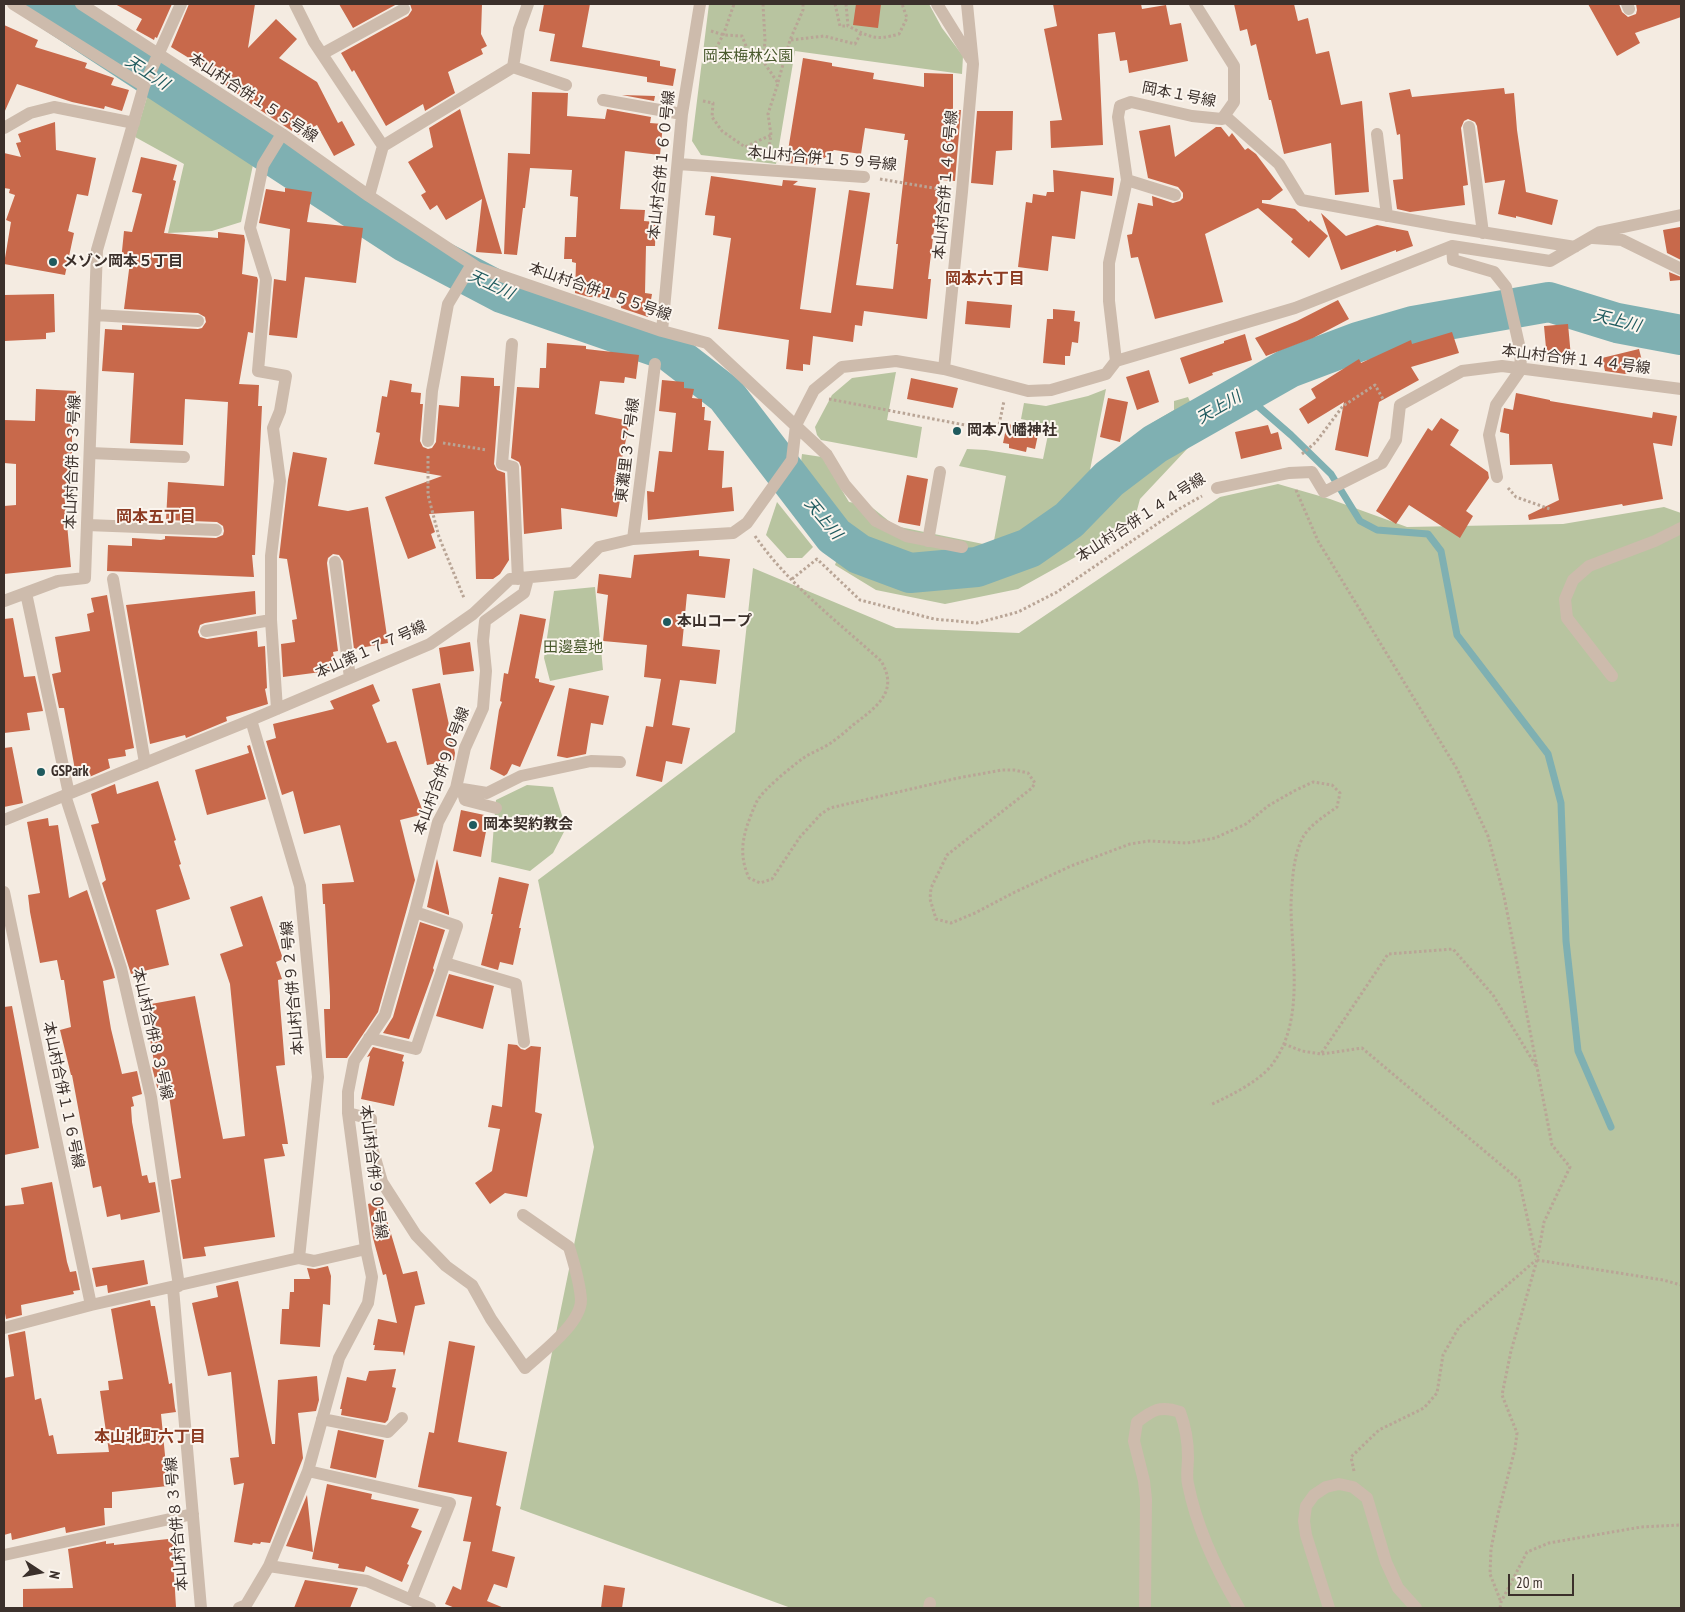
<!DOCTYPE html>
<html>
<head>
<meta charset="utf-8">
<style>
	body { margin:0 }
	#map { position:relative; width:1685px; height:1612px; overflow:hidden; background:#f4ebe1; font-family:"PT Sans Narrow",sans-serif }
	canvas { display:block }
	.frame { position:absolute; inset:0; border:5px solid #3b302b; pointer-events:none }
	.north { position:absolute; left:15px; top:1547px; width:50px; height:50px; -webkit-text-stroke:4px #fbf5ee; paint-order:stroke; rotate:101deg; font-size:14px; font-weight:700; line-height:20px; text-align:center; color:#3b302b }
	.north::after { content:''; display:block; margin:auto; width:18px; height:22px; background:#3b302b; clip-path:polygon(50% 0,100% 100%,50% 72%,0 100%) }
	.scale { position:absolute; left:1508px; top:1574px; width:66px; height:22px; box-sizing:border-box; border:2px solid #3b302b; border-top:0; padding-left:6px; font-size:15px; line-height:18px; white-space:nowrap; color:#3b302b; -webkit-text-stroke:4px #fbf5ee; paint-order:stroke }
</style>
</head>
<body>
<div id="map">
<canvas width="1685" height="1612"></canvas>
<div class="frame"></div>
<div class="north">N</div>
<div class="scale">20 m</div>
</div>
<script>
const c = document.querySelector('canvas').getContext('2d');
c.lineJoin = 'round';
function paint(path, color) { c.fillStyle = color; c.fill(path, 'evenodd'); }
function trace(path, color, width, dash) { c.strokeStyle = color; c.lineWidth = width; c.lineCap = dash ? 'butt' : 'round'; c.setLineDash(dash || []); c.stroke(path); }
function write(font, color, halo, rows, align = 'center') {
  c.font = font + ' "PT Sans Narrow","Noto Sans JP",sans-serif'; c.lineWidth = 4; c.setLineDash([]); c.textBaseline = 'middle'; c.strokeStyle = halo; c.fillStyle = color; for (const [text, x, y, turn = 0] of rows) {
    c.save(); c.translate(x, y); c.rotate((+turn || 0) * Math.PI / 180); c.textAlign = isNaN(turn) ? turn : align; if (halo) c.strokeText(text, 0, 0); c.fillText(text, 0, 0); c.restore();
  }
}
const green = new Path2D(`
	M709 4H929L942 28 963 56 962 74 795 51 776 164 701 155 692 141Z
	M149 90 254 160 241 222 212 231 168 233 184 164 135 137Z
	M896 372 887 420 922 427 917 458 821 440 817 435 815 427 832 395 852 378Z
	M1106 389 1090 470 1144 443 1152 423 1174 410V401L1188 397 1203 432 1140 499 1133 525 1018 589 945 604 876 590 835 565 837 559 897 580 937 587 953 577 936 564 882 548 831 516 799 479 802 454 822 457 849 502 869 505 895 526 993 546 1006 476 959 466 967 449 986 450 1043 459 1050 425 1021 419 1024 403 1046 406 1088 396Z
	M1278 484 1330 499 1407 527 1563 524 1664 507 1681 513V1608H791L520 1509 594 1147 538 880 735 732 753 568 896 628 1019 633 1220 497Z
	M777 502 813 547 802 558H787L766 535Z
	M595 587 603 670 550 681 544 658 554 591Z
	M527 785 553 787 566 828 553 853 530 871 491 862 496 800Z`);
const stream = new Path2D(`
	M1244 394 1291 435 1331 474 1360 521 1377 530 1428 534 1441 551 1457 635 1548 754 1561 803 1566 941 1578 1051 1611 1127`);
const river = new Path2D(`
	M41 4 405 242 502 293 669 351 726 395 834 536 859 554 910 573 977 567 1029 548 1069 520 1109 479 1155 444 1289 368 1358 342 1413 326 1549 302 1617 323 1681 335`);
const building = new Path2D(`
	M115 4H172L157 38 155 37 154 40 136 30 142 19Z
	M189 4H255L248 48 276 19 297 39 279 58 317 82 338 123 342 121 355 145 334 156 317 125 298 135 251 104 224 84 225 82 196 65 197 63 171 47Z
	M339 4H397L353 28Z
	M410 4H482L481 34 487 46 481 49 483 54 448 72 455 93 425 111 423 104 386 126 354 70 352 72 341 53 408 16 412 10Z
	M544 4H590L582 47 660 61V66L676 69 673 86 647 82V77L550 61 555 34 539 31Z
	M856 4H881L878 28 853 25Z
	M1053 4H1141L1142 9 1166 5 1170 25 1181 23 1188 61 1129 73 1127 60 1120 61 1115 32 1098 34 1103 145 1051 148 1050 121 1062 120 1044 29 1057 26Z
	M1234 4H1294L1298 21 1308 18 1316 54 1329 51 1341 105 1362 101 1369 192 1335 195 1331 143 1284 154 1271 100H1269L1256 44 1251 46 1247 29 1240 31Z
	M1588 4H1619L1622 12 1628 17 1636 14 1637 10 1636 4H1681V17L1635 33 1640 43 1617 56Z
	M4 25 38 40 35 47 87 63 85 68 114 78 111 85 129 90 122 111 105 106 104 109 72 102 17 84 4 113Z
	M803 58 832 63V66L874 73 873 79 924 87V73L953 74V110H961L955 181 940 180 928 279H931L927 319 864 311 862 326 855 325 853 342 813 336 810 365 803 364V371L786 369 789 340 718 329 731 238 713 235 715 216 705 215 711 176 782 186 783 180 798 181 793 185 816 188 800 309 831 313 849 190 870 193 856 285 893 289 898 244H896L908 140H904L905 134 865 128 861 154 834 150 816 165 786 163Z
	M1504 88 1505 94 1514 93 1517 130 1526 192 1558 200 1552 225 1516 216V218L1498 214 1505 180 1485 183 1477 126 1475 122 1468 119 1464 121 1461 128 1468 185 1463 186 1465 205 1410 212 1397 209 1393 180 1403 179 1400 134 1397 135 1389 93 1410 89 1412 97Z
	M532 92 568 93 567 116 605 119 607 109 651 117 650 123 663 124 660 155 625 151 620 209 645 210 644 221 656 222 655 246H646L645 293 652 294 648 317 621 308 622 298 589 297 575 293 576 263 572 262V259H564L565 237H576L578 197 570 196 572 170 530 168 525 208H523L517 255 504 254 508 153 530 154Z
	M622 95 655 96 654 101Z
	M460 109 483 190 502 254 476 252 482 199 446 220 437 205 430 210 421 195 426 192 408 162 433 147 429 128Z
	M977 111H1013L1012 150 996 151 993 185 971 183Z
	M55 122 56 150 96 158 88 196 77 194 68 231 74 233 65 275 4 264 11 222 6 220 15 195 9 193 10 189 4 188V153L21 157 16 143 21 142 18 134Z
	M1170 125 1175 157 1216 127H1221L1229 137 1232 133 1245 150 1248 148 1256 154 1283 190 1270 200H1262V203L1295 209 1309 222 1310 220 1328 236 1309 258 1291 242 1293 239 1258 208 1205 234 1223 302 1155 319 1138 257 1131 258 1127 235 1132 234 1138 203 1153 206 1152 196 1173 203 1180 201 1183 198V193L1178 187 1148 178 1139 131Z
	M141 157 177 165 173 180 176 181 164 233 218 238V232L244 235 245 240 242 274 257 277 258 280 253 333 248 332 239 384 259 385 258 406H262L255 555H252L254 577 107 571 108 545 132 546V538L161 540 165 539V536L216 538 223 535 224 531 223 526 217 522 166 520 168 482 224 486 228 402 185 399 183 445 130 443 134 373 102 371 105 329 122 330V325L198 329 202 328 206 322 205 317 198 313 124 309 130 262 121 261 124 231 132 232 142 194 132 192Z
	M1053 170 1114 178 1112 196 1081 191 1075 239 1052 236 1048 271 1018 267 1026 202 1032 203 1033 194 1046 196 1047 192H1054Z
	M285 188 312 192 307 222 363 228 356 283 305 277 297 338 269 335 274 279 286 281 290 229 259 223 266 189 285 192Z
	M1321 213 1346 236 1377 225 1408 231 1413 246 1396 252V250L1341 270Z
	M1680 227 1681 237V260L1667 253 1663 230Z
	M1669 272 1681 277V280L1670 281Z
	M54 294 55 332 46 333V339L4 341V295Z
	M1338 300 1349 319 1313 338 1266 356 1255 338 1297 321Z
	M967 301 1012 305 1010 328 965 324Z
	M1053 309 1075 311 1074 321 1080 322 1078 343 1072 342 1070 356H1065V365L1043 363 1047 319H1053Z
	M1568 324 1571 357 1547 359 1544 326Z
	M1452 332 1459 353 1411 367 1419 380 1379 402 1368 457 1335 450 1344 402 1308 424 1299 409 1316 398 1311 389 1359 359 1361 363 1411 340 1412 344Z
	M1245 334 1252 360 1212 373 1213 375 1189 384 1180 358 1224 343V341Z
	M547 343 586 346V349L639 355 636 379 625 377 624 383 600 381 595 414 630 421 622 458V489L617 517 561 508 562 529 524 534 521 467 519 462 511 458 517 387 539 388 540 368H546Z
	M1639 349 1644 369 1625 374 1605 371 1602 358Z
	M1149 370 1159 402 1137 410 1126 377Z
	M461 376 494 378V386H500L494 464 497 470 505 473 509 560 500 574 493 579H476L474 511 429 514 435 532 431 534 436 548 408 559 385 497 442 476 374 464 380 433 376 432 382 396 387 397 390 380 412 384 411 392 421 393 420 404H423L420 441 423 447 428 449 432 448 436 442 439 405 459 407Z
	M911 378 958 388 953 408 907 399Z
	M662 380 684 382V388L694 389 692 398 702 399V407H705L704 420 711 421 708 450 724 451 722 488 732 487 734 511 648 520 647 491 654 492 659 451 672 452 676 413 659 411Z
	M36 389 76 391 74 421H72V492H64L71 567 4 574V506L16 505V464L4 463V420L35 421Z
	M1516 393 1550 400V401L1652 418 1653 412 1677 416 1672 446 1653 443 1663 499 1623 506 1622 504 1529 520 1528 515 1559 500 1552 464 1510 465 1509 434 1500 432 1504 408 1513 410Z
	M1108 398 1128 402 1120 442 1100 437Z
	M1441 418 1459 430 1450 445 1488 472 1489 478 1466 511 1473 516 1460 538 1409 505 1396 524 1376 511 1428 428 1432 431Z
	M1014 420 1032 424 1031 428 1039 430 1035 449 1027 447 1026 452 1009 448V444L1003 443 1007 424 1013 425Z
	M1268 425 1271 434 1278 432 1282 449 1241 459 1235 432Z
	M293 452 327 458 318 506 348 511 368 507 388 643 354 649 343 561 339 555 333 554 328 558 327 563 338 651 333 652 336 670 283 677 281 644 295 642 292 620 297 619 287 559 279 558 288 480Z
	M907 475 928 479 920 526 898 522Z
	M699 550V556L730 559 725 598 687 594 682 646 720 650 716 684 680 680 672 725 690 728 682 764 666 761 662 782 636 776 646 726 653 727 661 679 644 677 647 645 603 641 608 595 597 593 599 574 631 578 634 555Z
	M255 591 256 614 205 623 200 625 198 632 200 637 207 639 257 631 258 647 265 646 267 688 265 689 268 704 226 717 227 721 186 738 185 735 150 744 126 605Z
	M107 595 134 748 125 750 126 756 108 759 110 768 87 778 84 769 75 770 64 708H59L52 674 61 672 55 637 90 631 87 614 94 612 91 598Z
	M520 614 546 619 535 678 539 679V682L555 686 520 767 512 764 507 774 504 776 490 769 499 710 502 702 500 701 504 673 508 674Z
	M13 618 24 677 35 676 43 711 27 713 30 730 4 733V619Z
	M470 642 474 671 443 675 439 648Z
	M440 683 455 753 454 760 427 765 412 689Z
	M373 684 380 701 372 705 387 743 396 741 424 814 400 820 415 880 378 1012 347 1058H326L324 1009H330V996L325 904H323L322 884 354 882 340 825 304 834 293 791 282 795 266 741 276 738 273 724 334 709 330 701Z
	M569 688 609 696 603 725 591 723 586 754 567 758 557 756Z
	M250 745 266 799 207 815 195 770 249 753 247 746Z
	M12 747 23 803 4 807V748Z
	M158 781 176 840 174 841 181 864 179 865 190 899 156 910 169 965 131 974 102 883 106 880 91 825 99 823 91 794 115 784 117 794Z
	M461 810 489 816 481 857 453 851Z
	M48 818 49 826 58 825 69 898 87 890 113 970 115 978 103 981 111 1029 122 1074 137 1071 142 1094 132 1097 134 1106 131 1107 132 1122 142 1176 147 1175 149 1183 155 1182 160 1212 121 1220 120 1214 107 1217 101 1186 93 1188 72 1075H71L60 1030 71 1027 64 980H61L57 960 40 963 30 912 28 895 40 893 27 822Z
	M437 859 449 912V915L427 907Z
	M499 877 529 884 519 928H521L513 965 500 962 498 970 481 965 493 914H491Z
	M262 896 283 959 276 962 282 979 278 980 285 1065 276 1066 288 1144H282L285 1156 264 1159 275 1237 204 1247 206 1256 183 1259 171 1180 181 1178 168 1089 158 1091 152 1067H155L150 1039 158 1038 151 1004 195 996 223 1139 245 1136 230 984 220 954 243 946 230 907Z
	M420 922 445 930 433 968 434 970 409 1039 383 1033 393 1017Z
	M449 974 494 986 483 1029 436 1016Z
	M12 1006 39 1148 4 1155V1007Z
	M508 1044 517 1045 521 1049 525 1050 531 1046 541 1047 535 1112 542 1114 527 1197 505 1193 490 1204 475 1183 492 1171 500 1129 488 1127 492 1105 502 1107Z
	M373 1047 404 1055 402 1061 404 1062 394 1106 361 1099 370 1056 367 1057Z
	M52 1182 67 1262 70 1272 76 1271 80 1290 73 1291 74 1294 21 1305 22 1315 6 1319 4 1308V1206L24 1204 21 1188Z
	M381 1200 403 1274 417 1271 425 1304 415 1306 404 1356 403 1352 374 1350 375 1345H373L378 1319 397 1323 386 1274 383 1275 373 1238 368 1204Z
	M144 1260 148 1284 108 1293 107 1285 96 1287 92 1268Z
	M328 1266 331 1276 330 1305 323 1304 320 1347 280 1344 282 1309H289L290 1292H294V1279H310L307 1268 315 1269Z
	M238 1281 272 1444H275L278 1380 317 1376 319 1400 316 1411 298 1413 303 1458 270 1543 261 1542 260 1544 253 1543 252 1545 234 1542 244 1483 234 1485 230 1458 239 1457 231 1372 208 1376 192 1303 218 1297 216 1286Z
	M150 1300 151 1306H155L169 1384 172 1383 175 1408 176 1412 161 1414 168 1486 112 1492V1508H104L105 1525 66 1533 65 1527 12 1540 11 1533 4 1535V1378L14 1376 8 1335 25 1331 35 1400 41 1398 49 1436 53 1435 57 1454 109 1452 100 1391 109 1390 108 1381 123 1379 111 1309Z
	M449 1341 475 1346 458 1442 507 1452 496 1505 501 1507 492 1551 515 1557 507 1588 494 1584 487 1601 504 1608H455L445 1604 453 1586 461 1590 471 1542 463 1541 472 1497 418 1487 429 1432 434 1433Z
	M396 1369 392 1387 396 1388 388 1420 385 1423 341 1415 342 1409H340L347 1377 366 1381 369 1371Z
	M338 1430 384 1440 376 1478 330 1468Z
	M327 1484 372 1494 371 1499 419 1509 411 1527 422 1531 407 1564 409 1565 402 1582 366 1566 364 1572 338 1568 339 1564 312 1559Z
	M307 1495 313 1552 286 1546Z
	M177 1538 179 1557 173 1558 176 1607 23 1608V1589L73 1588 68 1549 106 1541V1544L114 1543V1545Z
	M305 1580 358 1588 350 1608H294Z
	M604 1585 625 1588 622 1608H601Z`);
const path = new Path2D(`
	M763 4 765 41 763 61 778 83 768 114 771 135 768 154
	M835 4 840 26H848
	M846 4 848 26C870 37 875 41 899 34L907 18 902 4
	M711 31 724 35 742 36 750 56 763 61
	M791 40 824 36 855 44 861 33
	M709 62 724 33 734 4
	M778 82 790 40 803 10V4
	M703 101 713 103 712 117 722 131 745 147 771 135
	M880 179 945 190
	M829 399 991 430 999 425 1004 401
	M443 443 487 450
	M1302 454 1316 442 1343 406 1375 385 1383 399
	M428 456V495L439 537 464 598
	M1508 488 1516 497 1550 509
	M1296 490 1318 541 1457 769 1488 836 1504 896 1552 1145 1570 1167 1544 1222 1537 1260 1511 1351 1502 1395 1517 1433 1515 1449 1498 1514 1491 1549 1490 1574 1501 1602
	M755 536C789 585 837 621 881 661 900 692 875 708 853 725 845 732 837 739 829 744 820 750 810 753 802 759 790 768 764 789 757 801 753 809 750 818 747 826 741 845 741 860 749 878L760 883 772 879 800 837 821 814 830 808 958 778 1002 770H1014L1028 773 1035 783 1032 788 947 855 931 888 930 899 936 919 951 923 975 913 1015 892 1071 866 1130 844 1149 841 1187 843 1215 838 1246 824 1268 806 1294 791 1313 782 1332 785 1340 793 1337 807C1326 815 1310 825 1303 837 1293 856 1292 882 1291 904 1291 957 1306 1021 1271 1066 1258 1082 1228 1097 1210 1105
	M792 579 817 559 860 600 934 619 977 623 1018 612 1057 592 1179 509 1202 496
	M1284 1044 1302 1051 1321 1054 1388 954 1453 949 1493 995 1536 1066
	M1322 1054 1362 1048 1519 1180 1536 1257
	M1537 1260 1663 1280 1681 1285
	M1354 1471 1351 1457 1379 1430 1424 1408 1437 1393 1443 1355 1459 1327 1536 1260
	M1500 1608 1501 1602 1527 1552 1549 1543 1641 1527 1681 1525`);
const minor = new Path2D(`
	M13 4 144 86
	M81 4 282 134 369 196 478 268 662 331 707 343 827 455 845 485 876 521 906 536 962 547
	M295 4 314 42 383 146 369 196
	M937 4 971 59
	M1627 4 1629 9
	M322 54 404 9
	M513 67 519 29 528 4
	M513 67 566 85
	M603 100 682 114
	M1225 116 1279 164 1301 200 1450 227 1575 247
	M1469 127 1483 233
	M4 128 30 113 54 107 134 123
	M1377 134 1387 216
	M383 146 513 67
	M678 164 864 177
	M1127 180 1175 195
	M1593 238 1622 240 1681 269
	M1452 246 1550 261 1600 232 1681 215
	M95 315 198 321
	M662 331 682 114 700 4
	M512 344 502 464 513 467 518 579
	M1116 361 1295 308 1452 246 1453 260 1494 272 1506 287 1520 349 1521 369 1496 405 1489 435 1497 477
	M1116 361 1109 301V263L1127 180 1118 117 1120 106 1131 102 1192 116 1222 119 1234 102V66L1195 4
	M944 369 962 192 973 64 967 4
	M428 441 432 391 448 304 472 264
	M90 453 184 457
	M1217 488 1289 473 1312 472 1324 492 1382 463 1396 440 1400 405 1462 371 1502 366 1681 389
	M87 525 216 530
	M633 539 655 364
	M928 541 940 472
	M335 562 350 678
	M113 579 145 763
	M26 593 69 794
	M4 601 58 581 85 578 97 250 144 86 181 4
	M206 631 271 620
	M1612 676 1567 618 1565 599 1573 580 1589 566 1655 541 1681 528
	M277 709 271 620V556L280 481 273 428 280 411 286 376 258 371 266 279 250 228 263 165 282 134
	M251 720 300 886 318 1077 299 1258
	M456 788 487 793 521 776 591 761 620 762
	M462 789 465 800 496 808
	M65 795 121 968 151 1097 179 1286
	M4 820 251 720 430 644 473 614 510 579 573 573 599 547 633 539 733 533 747 523 792 460 796 425 814 390 842 367 896 361 944 369 1028 391 1051 390 1106 374 1116 361
	M4 892 91 1305
	M445 963 516 984 524 1042
	M369 1038 416 1049 457 926 415 912
	M348 1113 371 1119V1144L382 1182 416 1235 446 1266 472 1285 491 1319 525 1368C541 1353 581 1324 581 1300 580 1282 574 1264 569 1247L523 1215
	M173 1288 201 1608
	M4 1328 91 1305 299 1258 314 1261 366 1249
	M322 1419 388 1432 402 1418
	M308 1471 450 1503 411 1600
	M4 1555 193 1514
	M269 1566 367 1581 430 1608
	M239 1608 246 1605 269 1566 308 1471 339 1358 368 1303 372 1277 366 1249 348 1113V1092L354 1061 385 1015 415 912 438 822 456 788 465 748 483 708 486 671 483 641 485 621 524 593 528 578
	M929 1608 930 1603
	M1145 1608 1146 1499 1144 1481 1134 1441 1137 1422C1153 1410 1160 1405 1180 1412 1186 1428 1188 1441 1188 1457 1188 1466 1186 1476 1188 1484 1197 1529 1216 1569 1239 1608
	M1329 1608 1306 1535 1304 1521 1306 1506 1314 1495 1326 1487 1339 1484 1353 1487 1367 1498 1386 1562 1398 1588 1416 1608`);
const markers = [
	[53,262,5,"#1f5a5e"],
	[957,431,5,"#1f5a5e"],
	[667,622,5,"#1f5a5e"],
	[41,772,5,"#1f5a5e"],
	[473,825,5,"#1f5a5e"]
];
const parkNames = [
	["岡本梅林公園",748,57],
	["田邊墓地",573,648]
];
const streetNames = [
	["岡本１号線",1179,95,11],
	["本山村合併１５５号線",253,98,33],
	["本山村合併１５９号線",822,159,5],
	["本山村合併１６０号線",662,165,-84],
	["本山村合併１４６号線",946,185,-85],
	["本山村合併１５５号線",600,292,19],
	["本山村合併１４４号線",1576,360,7],
	["東灘里３７号線",628,450,-83],
	["本山村合併８３号線",73,462,-88],
	["本山村合併１４４号線",1141,518,-33],
	["本山第１７７号線",371,650,-24],
	["本山村合併９０号線",442,771,-70],
	["本山村合併９２号線",293,988,-95],
	["本山村合併８３号線",152,1034,77],
	["本山村合併１１６号線",63,1095,78],
	["本山村合併９０号線",373,1172,83],
	["本山村合併８３号線",177,1524,-95]
];
const poiNames = [
	["メゾン岡本５丁目",63,262],
	["岡本八幡神社",967,431],
	["本山コープ",677,622],
	["GSPark",51,772],
	["岡本契約教会",483,825]
];
const waterNames = [
	["天上川",147,73,33],
	["天上川",491,285,25],
	["天上川",1617,321,14],
	["天上川",1219,408,-30],
	["天上川",823,519,50]
];
const neighbourhoodNames = [
	["岡本六丁目",985,279],
	["岡本五丁目",156,517],
	["本山北町六丁目",150,1437]
];
paint(green, '#b8c4a0');
trace(stream, '#7fb0b2', 7);
trace(river, '#7fb0b2', 40);
paint(building, '#c8694b');
trace(path, '#b9a596', 3, [2.5, 2.5]);
trace(minor, '#cdbbac', 12);
for (const [x, y, r, color] of markers) { const dot = new Path2D(); dot.arc(x, y, r, 0, 2 * Math.PI); c.fillStyle = color; c.fill(dot); trace(dot, '#fbf5ee', 2); }
write('15px', '#4a5a2e', '#fbf5ee', parkNames);
write('15px', '#3b302b', '#fbf5ee', streetNames);
write('bold 15px', '#3b302b', '#fbf5ee', poiNames, 'left');
write('italic 16px', '#1f5a5e', '#fbf5ee', waterNames);
write('bold 16px', '#8c3b22', '#fbf5ee', neighbourhoodNames);
</script>
</body>
</html>
